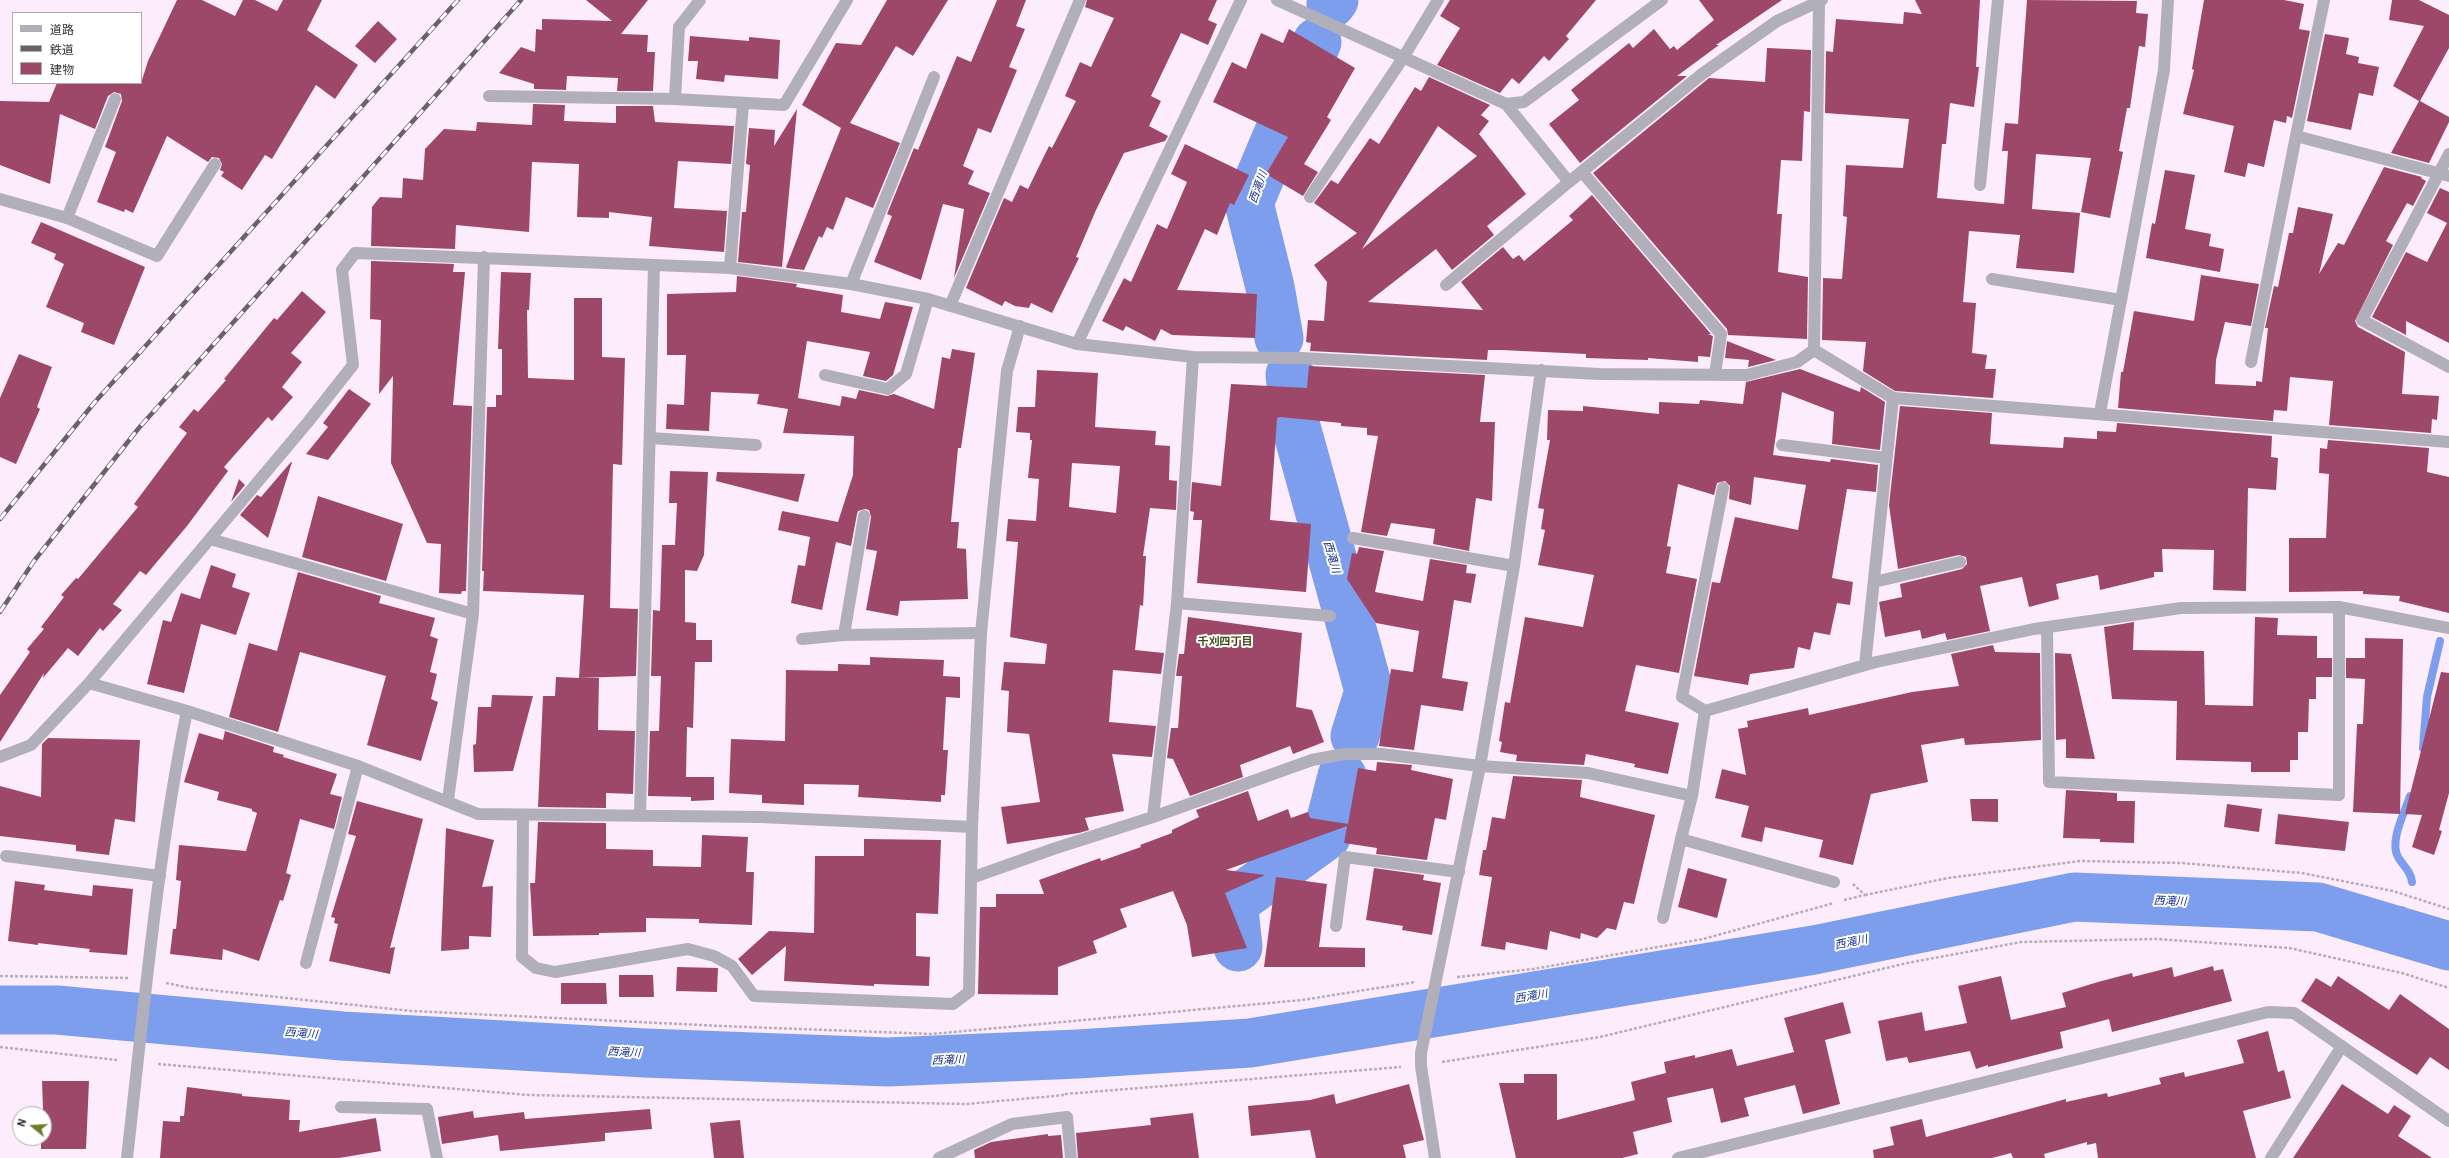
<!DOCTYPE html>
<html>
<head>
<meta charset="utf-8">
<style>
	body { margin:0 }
	#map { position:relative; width:2449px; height:1158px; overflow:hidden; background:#fdedfc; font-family:Barlow,"Noto Sans JP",sans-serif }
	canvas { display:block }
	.legend { position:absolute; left:12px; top:12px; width:130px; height:72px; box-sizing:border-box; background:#fff; border:1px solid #afacaf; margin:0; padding:5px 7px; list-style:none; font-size:12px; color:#372f36 }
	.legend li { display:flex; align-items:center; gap:8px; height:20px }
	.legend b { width:20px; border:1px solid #afacaf }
	.north { position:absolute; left:12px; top:1106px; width:40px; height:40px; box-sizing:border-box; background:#fff; border:1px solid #afacaf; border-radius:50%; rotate:288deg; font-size:11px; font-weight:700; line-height:16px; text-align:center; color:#372f36 }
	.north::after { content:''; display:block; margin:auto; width:14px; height:18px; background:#6d7c2b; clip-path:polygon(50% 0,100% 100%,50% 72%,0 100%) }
</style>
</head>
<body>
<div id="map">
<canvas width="2449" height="1158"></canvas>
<ul class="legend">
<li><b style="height:5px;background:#b1afb9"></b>道路</li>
<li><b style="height:5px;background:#6b616a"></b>鉄道</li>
<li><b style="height:11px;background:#9d4769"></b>建物</li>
</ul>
<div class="north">N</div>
</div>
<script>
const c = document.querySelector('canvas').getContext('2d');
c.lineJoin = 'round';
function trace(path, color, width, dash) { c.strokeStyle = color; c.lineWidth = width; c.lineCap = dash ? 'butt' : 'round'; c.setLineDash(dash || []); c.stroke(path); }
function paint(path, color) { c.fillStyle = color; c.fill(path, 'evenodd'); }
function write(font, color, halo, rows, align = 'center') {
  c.font = font + ' Barlow,"Noto Sans JP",sans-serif'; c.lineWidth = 4; c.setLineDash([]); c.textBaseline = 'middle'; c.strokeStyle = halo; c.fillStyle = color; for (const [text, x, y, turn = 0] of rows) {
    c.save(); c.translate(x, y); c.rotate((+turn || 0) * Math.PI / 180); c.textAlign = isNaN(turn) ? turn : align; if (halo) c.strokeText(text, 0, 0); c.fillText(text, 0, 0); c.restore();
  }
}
const stream = new Path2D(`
	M2423 748 2427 697 2440 641
	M2410 796C2405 812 2389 841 2398 857 2403 866 2411 871 2412 882
	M2395 932 2402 910`);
const river = new Path2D(`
	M1331 4 1334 0
	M1279 338 1270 287 1249 203 1317 42
	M1290 375 1295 423 1369 691 1355 736
	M1238 947 1234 910 1240 898 1327 835 1342 776
	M0 1010H57L342 1036 645 1053 888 1062 1078 1054 1250 1043 1814 950 2074 897 2318 907 2449 946`);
const building = new Path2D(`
	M177 0H202L235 16 243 0H255L277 11 283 0H322L307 30 358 65 335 99 316 85 272 159 265 155 242 190 221 176 224 172 220 170 222 164 219 158 212 157 208 162 167 136 133 213 125 209 124 212 97 202 116 152 105 147 122 101 121 94 114 92 108 96 95 129 60 114 50 184 0 165V101L49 102 57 83H141L148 61Z
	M586 0H648L621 34 648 35 647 52H655L653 91H617L618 78 567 76 566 90 534 89V84L499 73 521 47 535 52 536 29 542 30V19L612 21Z
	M887 0H948L913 56 896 46 850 123 900 143 873 208 846 197 833 230 827 227 822 238 819 236 804 270 787 268 786 267 841 128 802 105 836 43 861 45Z
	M997 0H1026L1016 26 1025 29 1009 67 1017 70 991 133 978 128 963 166 974 171 968 184 990 193 954 278 964 209 943 204 921 280 874 262 892 216 887 214 914 148 918 150 957 56 971 62Z
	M1087 0H1217L1208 20 1217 24 1208 45 1181 33 1151 96 1161 101 1149 126 1168 136 1165 141 1124 153 1096 210 1076 257 1079 258 1052 313 1031 303 1029 308 1015 306 1005 301 1002 306 966 288 1004 198 1012 202 1020 185 1028 189 1049 146 1052 148 1076 101 1065 96 1080 62 1091 67 1114 18 1085 7Z
	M1450 0H1596L1566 36 1569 39 1549 61 1544 56 1519 84 1512 78 1500 93 1437 65 1460 28 1440 16Z
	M1699 0H1782L1716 45H1719L1677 76H1687L1580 163 1549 124 1579 100 1571 90 1629 43 1633 48 1654 29 1670 49 1674 46 1677 50 1714 20Z
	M1915 0H1980L1976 67H1979L1974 107 1950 103 1946 144H1942L1937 198 2004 204 2008 151H2002L2005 123 2018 124 2027 0 2137 1 2136 13 2148 14 2145 47 2139 46 2130 108H2127L2119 151 2123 152 2110 218 2081 212 2091 158 2036 154 2032 209 2080 213 2074 273 2016 268 2020 235 1969 231 1963 302 1976 303 1972 353 1987 355 1985 369H1996L1993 398 1895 391 1863 371 1866 342 1822 340 1823 278 1842 279 1847 217 1843 216 1846 165 1903 168 1909 119 1825 113 1826 51 1833 52 1836 19 1903 24 1904 12 1922 14Z
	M2204 0H2284L2304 4 2299 29 2310 31 2292 118 2287 116 2286 123 2274 120 2264 167 2248 163 2245 177 2224 172 2234 126 2183 114 2194 70 2192 69Z
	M2392 0H2419L2449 15V48L2420 101 2449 117V122L2429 163 2391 153 2419 101 2393 86 2424 26 2389 20Z
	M378 21 397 39 375 63 355 46Z
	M1289 29 1355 68 1327 117 1331 120 1304 164 1318 172 1303 196 1266 174 1288 137 1213 102 1232 62 1246 69 1261 33 1283 43Z
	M2325 34 2349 38 2346 54 2359 57 2358 63 2379 67 2373 96 2359 93 2351 130 2307 121Z
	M690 36 749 41V37L780 40 778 79 725 75 724 82 696 79 698 61H688Z
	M1767 48 1811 50 1810 112 1804 111 1802 161 1781 160 1777 214H1782L1778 272 1808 277 1807 339 1728 335 1727 329 1593 173 1709 78 1765 82Z
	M1429 77 1490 105 1481 115 1489 121 1479 134 1526 194 1487 226 1494 235 1452 270 1436 249 1368 302 1483 310 1461 282 1503 247 1513 259 1519 255 1524 261 1573 220 1569 216 1592 195 1711 334H1708L1713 336 1710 357 1698 356V362L1648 358V360L1586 358V354L1501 350H1488L1487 360 1310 351 1311 343 1306 342 1308 320 1324 321 1327 282 1314 265 1357 233 1314 203 1331 180 1338 184 1370 138 1379 144 1415 87 1421 91ZM1438 126 1477 156 1362 249 1367 241Z
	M533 104 565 105 564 121 616 123V106H653L655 122 734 126 731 164 678 161 674 208 727 211 724 252 649 246 652 217 609 212V218L577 217 579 164 532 162 529 232 456 225 455 249 371 246 372 207 380 197 402 198 403 178 423 180 425 149 444 129 476 131 477 122 532 125Z
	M797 109 782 267 738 262 742 212H746L750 165 746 164 749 128 775 130 774 146Z
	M1185 144 1249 175 1234 205 1230 203 1217 235 1205 229 1177 290 1257 294 1255 338 1172 335 1161 329 1155 341 1126 326 1123 331 1102 321 1124 278 1131 282 1157 224 1167 229 1187 182 1171 174Z
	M2384 167 2422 177 2421 178 2426 181 2413 206 2407 203 2386 241 2393 245 2355 321 2358 327 2405 352 2402 394 2439 396 2437 420 2432 419 2431 433 2329 425 2333 381 2290 377 2287 411 2274 410 2273 421 2118 408 2121 372H2123L2134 311 2194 321 2201 275 2259 284 2251 326 2225 322 2216 360 2215 384 2256 386V381L2262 382 2268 328H2265L2274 286 2278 287 2289 233H2293L2298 207 2333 214 2319 274 2338 243 2344 245Z
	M2165 170 2195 175 2185 229 2211 234 2209 246 2224 249 2220 272 2146 258 2152 223 2155 224Z
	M2440 188 2449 192V343L2406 321V335L2372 317 2406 252 2427 262 2447 223 2427 213Z
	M41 222 145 267 114 345 81 332 84 323 46 307 64 264 54 259 56 254 31 243Z
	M371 261 454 264 453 272H465L453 405 472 406 466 591H462L461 594 439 593 441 544 427 543 391 463 393 376 379 394 381 320 370 319Z
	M501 272 531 273 529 310H527L528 378 574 380V298H602V357L625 358 622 465 613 464 610 608 638 609 636 676 579 678H599L598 730 635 731 633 794 606 793V808L538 807 543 696H555L556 677 579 678 584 595 483 591 484 571H482L487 407H496V395H502V349H498Z
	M737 276 797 284 796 287 843 295 841 312 880 319 885 302 913 307 893 375 886 381 863 376 870 352 807 341 798 398 840 406 842 396 856 399 859 390 887 396 894 394 934 409 942 357 950 359 952 349 975 353 961 448H958L951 522H959L957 548 966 549 968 599 900 601 898 616 866 610 877 551 866 549 871 517 869 510 865 509 858 511 857 514 851 546 836 542 822 610 791 603 798 565 805 566 810 537 778 530 782 511 838 522 853 475 854 436 783 433 788 409 757 404 759 394 711 392 709 431 666 429 667 404 684 405 686 355H667V294L736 292Z
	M302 291 326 312 291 353 302 362 282 387 293 397 272 421 268 417 224 467 228 471 187 526 146 575 140 571 113 604 122 610 103 631 100 628 78 656 68 648 43 678 44 673 0 742V695L30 652 27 649 44 629 41 627 64 597 61 595 76 578 78 579 138 507 134 504 187 433 179 427 194 409 198 412 226 380 224 379 274 318 277 320Z
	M1727 341 1750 350 1776 360 1748 367 1749 360 1725 358Z
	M19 354 52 367 37 407 40 409 16 464 0 457V398Z
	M1309 366 1485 375 1480 422H1495L1492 501 1476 498 1469 551 1433 544 1435 529 1391 523 1387 536 1361 532 1378 436 1367 435V428L1341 426V423L1280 417 1277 418 1270 520 1311 524 1306 592 1197 583 1202 520H1193L1194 512 1190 511 1192 482 1221 486 1231 384 1307 388Z
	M1800 369 1860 392 1861 387 1885 402 1880 450 1832 444 1834 412 1782 392 1773 455 1830 462 1831 459 1878 465 1876 492 1847 489 1832 578 1853 582 1850 605 1837 603 1830 635 1814 632 1810 650 1798 647 1794 668 1750 674 1748 685 1694 676 1712 582 1720 583 1735 517 1798 530 1806 485 1754 477 1751 505 1729 499 1730 486 1725 481 1717 483 1714 495 1678 484 1667 546 1671 547 1666 573 1697 579 1679 673 1636 665 1625 711 1679 723 1668 774 1634 767 1635 764 1586 754 1584 765 1516 761 1517 755 1500 752 1502 742 1499 741 1505 702 1510 703 1525 617 1583 627 1594 575 1538 565 1545 530 1541 529 1544 509 1538 508 1550 440H1547L1548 410 1583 411V406L1659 414V402L1699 404 1700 400 1743 404 1746 382Z
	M1037 370 1098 373 1095 427 1156 431 1155 445 1170 446 1169 480 1177 481 1176 510 1150 508 1143 556H1146L1143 606 1140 605 1135 650 1164 653 1161 674 1113 670 1109 722 1156 726 1152 757 1112 754 1124 811 1085 818 1089 830 1079 833 1007 844 1001 807 1040 802 1029 734 1007 732 1009 691 1001 690 1004 662 1045 664 1047 644 1010 637 1018 542 1006 541 1008 519 1036 521 1039 479 1028 478 1032 440H1030V433L1016 432 1018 407H1035ZM1072 463 1120 466 1116 513 1069 507Z
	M349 389 371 404 328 460 306 454 328 427 323 423Z
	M1900 406 1992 413 1990 444 2063 448 2064 437 2097 439V431L2116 432 2117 423 2272 436 2271 457 2278 458 2276 490 2248 488 2246 591 2213 590 2214 550 2162 549 2163 572H2154V577L2100 590 2098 575 2056 584 2059 599 2029 607 2022 577 1980 586 1990 631 1947 640 1945 633 1922 639 1920 630 1885 637 1879 602 1902 597 1900 584 1962 569 1967 564 1966 557 1959 555 1898 569 1889 505Z
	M2328 440 2429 448 2427 472 2449 477V613L2399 601 2400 596 2363 594V591L2289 592V538H2326L2329 474 2319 473 2320 448 2327 449Z
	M291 462H292L268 538 240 515 257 495 261 497Z
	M670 471 708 472 704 555 697 571 685 570V622L696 623V640H712V662H695L693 728 687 727 686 777H714V800L691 801V797L648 796 650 731H659L661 676H651L653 610 660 611 662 545H675L677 503H669Z
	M717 472 805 474 798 502 716 481Z
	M239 479 245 485 231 502Z
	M318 496 403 524 386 581 302 557Z
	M1359 547 1384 551 1375 592 1423 601 1430 559 1467 565 1466 573 1476 574 1471 603 1454 600 1442 678 1468 682 1463 711 1421 705 1414 750 1379 746 1391 669 1413 672 1419 631 1376 623 1347 579 1352 553 1357 554Z
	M211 565 236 574 232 587 250 593 236 635 201 624 184 693 147 684 163 620 171 622 181 593 200 599Z
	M298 572 381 596 379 603 435 618 430 636 438 639 430 672 437 674 431 699 438 702 421 761 367 745 386 676 300 652 278 732 229 717 249 643 277 651Z
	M1188 617 1302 633 1296 707 1312 710 1324 742 1293 754 1290 746 1240 765 1243 777 1190 796 1173 759 1167 758 1171 728H1178L1182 676H1176L1179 654H1184Z
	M2255 617 2278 618 2277 635 2317 636V658H2332V677H2316V699H2309L2308 732H2298V760H2290V772H2251V762L2176 760 2177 701 2112 699 2104 627 2134 622 2133 650 2204 651 2205 705 2253 706Z
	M2365 638 2403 639 2400 814 2353 812 2357 724H2363L2365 679 2346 678V658H2365Z
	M1993 645 1995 652 2040 653 2041 740 1965 745 1964 738 1921 745 1928 782 1871 794 1853 865 1819 857 1823 840 1765 827 1762 842 1741 837 1749 806 1715 798 1722 769 1746 775 1738 729 1748 727 1747 721 1808 708 1809 715 1912 692 1959 686 1951 654Z
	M2055 653 2071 654 2095 759 2066 758V739L2056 740Z
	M870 657 944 660 943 676 960 677V698L946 697 943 750H948L945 795H941V802L858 797 859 785 804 784V805L762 803V795L729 793 731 739 785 741 786 670 838 671V664L870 665Z
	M2441 672 2449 673V793L2439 830 2442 831 2434 855 2412 847 2422 815 2405 814Z
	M492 695 533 696 513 771 474 772 473 745 476 744 478 707H491Z
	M225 731 274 747 273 752 284 755 283 757 337 774 330 794 342 797 334 829 300 819 286 873 291 875 283 901 280 900 259 961 223 949 222 960 170 954 173 929H176L181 881 176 880 179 845 246 851 257 813 252 811V809L217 800 219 792 184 782 199 733 223 740Z
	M48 738 140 740 135 822 115 819 109 855 76 851V845L0 836V786L41 797 42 744Z
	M1377 762 1412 765 1411 770 1453 779 1446 820 1435 818 1427 860 1376 854 1377 848 1344 843 1347 826 1226 870 1265 875 1225 893 1247 948 1192 957 1187 925 1173 891 1120 909 1127 927 1093 941 1097 953 1058 967V995L978 994 980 907H996V894H1044L1039 880 1100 858 1101 861 1141 847 1140 845 1172 833V830L1199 817 1196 810 1248 791 1258 821 1288 809 1291 818 1308 812 1310 818 1348 824 1358 768 1376 771Z
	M1513 776 1582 780 1580 797 1655 815 1634 904 1624 902 1616 930 1607 928 1597 938 1581 933 1580 939 1550 931 1547 950 1506 942 1505 950 1481 946 1492 877 1479 875 1483 850H1486L1492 817 1505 819Z
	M2066 790 2117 793V801H2135L2134 843 2100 842V839L2063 838Z
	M1970 799H1998V822L1972 821Z
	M357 801 423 819 390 948 395 947 390 974 329 961 338 924 334 923 335 918 331 917 356 836 348 834Z
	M2227 804 2262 809 2259 832 2224 827Z
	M2278 814 2349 822 2345 851 2275 844Z
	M538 822 606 823V849L653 850V866L701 867 702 835 748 837 746 872H754L752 925 699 923V919L646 918V932L599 933V935L533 936 530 883H535Z
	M446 828 494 840 482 887 493 886 491 937 469 936V949L441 951Z
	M864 839 941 840 938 914 916 913V956L930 957 929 986 874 984V986L784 981 786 946 752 975 738 959 769 931 814 933 815 856H864Z
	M1374 868 1424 875 1423 880 1441 883 1432 935 1402 930 1403 926 1366 920Z
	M1688 868 1727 879 1717 918 1678 907Z
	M1276 877 1327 884 1319 947 1365 948V967H1264Z
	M15 881 45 885 44 890 92 896 93 885 133 889 127 955 89 952 90 949 38 943V945L8 941Z
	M2213 966 2214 971 2223 969 2232 1001 2112 1032 2109 1019 2060 1032 2063 1048 1988 1067V1065L1976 1069 1970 1051 1909 1063 1907 1057 1886 1061 1878 1021 1922 1012 1925 1031 1967 1023 1958 986 2001 976 2011 1020 2066 1007 2062 993 2098 982 2132 973 2133 977 2172 967 2174 977Z
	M677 967 718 968 717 992 676 991Z
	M619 975H653L654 997H619Z
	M2338 976 2389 1010 2400 994 2449 1029V1070L2430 1057 2417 1075 2301 1001 2316 978 2331 987Z
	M561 983H606L607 1004H561Z
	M1843 1002 1851 1033 1825 1040 1840 1104 1803 1114 1795 1085 1744 1098 1749 1116 1721 1123 1713 1088 1667 1098 1672 1122 1633 1132 1638 1154 1622 1158H1516L1499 1083H1524V1074H1557V1120L1635 1100 1631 1082 1666 1073 1664 1062 1695 1055V1058L1732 1049 1737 1066 1794 1052 1784 1018Z
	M2268 1031 2278 1072 2284 1070 2291 1098 2243 1111 2256 1158H2098L2096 1143 2087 1145V1142L2044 1154 2045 1158H2013L2011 1153 1992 1158H1874L1873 1150 1894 1145 1890 1127 1922 1119 1926 1137 2066 1099V1102L2107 1093 2108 1097 2161 1084 2159 1078 2184 1072 2185 1077 2244 1063 2237 1040Z
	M42 1081H89L86 1149H41V1138H44Z
	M1409 1084 1424 1140 1403 1145 1406 1158H1316L1310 1130 1251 1136 1248 1106 1310 1100 1334 1094 1336 1104Z
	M2342 1084 2388 1114 2394 1105 2411 1116 2398 1136 2432 1158H2293Z
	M187 1087 242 1094V1096L290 1100 289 1120H300L299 1132 376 1118 381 1151 339 1158H160L163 1121 180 1122V1116H184Z
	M650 1109 652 1129 605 1133V1141L500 1151 498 1135 442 1144 438 1117 473 1111 474 1118 524 1112 525 1119Z
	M1193 1113 1199 1158H1078L1076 1133 1151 1125 1150 1118Z
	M740 1120 744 1158H714L710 1123Z
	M1048 1134V1136L1061 1135 1063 1158H975L974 1150 991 1142Z`);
const path = new Path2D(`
	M1865 895 1948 878 2080 861 2182 863 2302 873 2393 891 2449 909
	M1844 900 1865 895 1853 884
	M0 976 128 978
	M1457 977 1533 969 1703 939 1834 903
	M166 983 190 988 412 1011 721 1026 932 1034 1302 1000 1416 982
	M0 1047 117 1060
	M1442 1062 1600 1037 1907 963 2021 942 2156 939 2289 948 2402 973 2449 988
	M158 1064 529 1095 967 1104 1065 1095
	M1065 1094 1401 1067`);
const lane = new Path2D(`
	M1980 185 1998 0
	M1310 197 1403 58
	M67 218 115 99
	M1992 279 2121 300
	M851 284 934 77
	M1446 285 1569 182
	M2251 362 2296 136
	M825 375 888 389 906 374 928 299
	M650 438 756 445
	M1782 445 1886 458
	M1874 582 1960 562
	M844 635 864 516
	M802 639 844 635 981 633
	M523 816 522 957 536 968 555 972 688 949 714 956 732 966 754 996 953 1004 969 992
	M6 856 160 876
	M1663 918 1681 839
	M1336 926 1345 857 1459 872
	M306 963 358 766
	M341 1107 427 1109
	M939 1158 1012 1124 1067 1117 1071 1158`);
const street = new Path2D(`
	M1277 0 1506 104 1569 182 1702 74 1777 21 1822 0
	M2324 0 2296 136 2449 176
	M1403 58 1438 0
	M489 96 675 99 784 105 847 0
	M675 99 679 27 700 0
	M1506 104 1524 102 1662 0
	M2449 154 2362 320 2449 367
	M1583 173 1721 334 1715 374
	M0 199 67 218 157 256 215 164
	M730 268 743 104
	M950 306 1080 0
	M1077 344 1241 0
	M1814 350 1893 398 2449 442
	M1814 350 1819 2
	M2100 413 2164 70 2168 0
	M1353 538 1514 566
	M210 539 473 614
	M1177 603 1330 616
	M2047 627 2049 782 2339 795V607
	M1865 665 1893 398
	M89 683 187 711 358 766 478 814 761 817 972 827
	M1705 711 1682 697 1723 488
	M0 757 31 745 89 683 308 422 353 365 342 270 355 253 730 268 851 284 928 299 1077 344 1193 357 1301 358 1599 374 1747 375 1797 362 1814 350
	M1692 796 1681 839 1834 882
	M448 800 473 614 484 257
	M640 815 654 265
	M1153 817 1177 603 1193 357
	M971 878 1053 849 1153 817 1312 760 1344 754H1381L1480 766 1588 773 1692 796 1705 711 1876 662 2034 629 2181 608 2339 607 2449 628
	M969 992 972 827 981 633 1007 371 1020 326
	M427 1109 437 1158
	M127 1158C144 1009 157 858 187 711
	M1435 1158 1421 1066V1053L1480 766 1514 566 1541 370
	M1678 1158 2268 1012 2294 1013 2449 1121
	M2271 1158 2342 1046`);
const rail = new Path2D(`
	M0 519 94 403 458 0
	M0 612 34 561 138 429 521 0`);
const waterNames = [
	["西滝川",1258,187,-70],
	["西滝川",1332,557,74],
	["西滝川",2170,901,2],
	["西滝川",1851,942,-12],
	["西滝川",1531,996,-9],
	["西滝川",301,1033,5],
	["西滝川",624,1052,3],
	["西滝川",948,1060,-2]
];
const neighbourhoodNames = [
	["千刈四丁目",1225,641]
];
trace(stream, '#7d9eec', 8);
trace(river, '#7d9eec', 49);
paint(building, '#9d4769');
trace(path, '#b9acb8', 2.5, [3, 2]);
trace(lane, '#b1afb9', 12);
trace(street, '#b1afb9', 12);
trace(rail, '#6b616a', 4.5);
trace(rail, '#fff', 3, [9]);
write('italic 11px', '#17318a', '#fff', waterNames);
write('bold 11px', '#424d14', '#fff', neighbourhoodNames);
</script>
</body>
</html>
